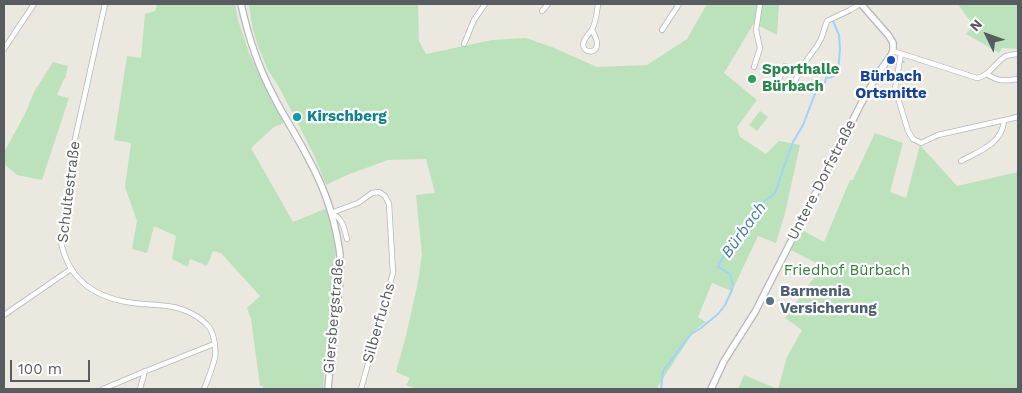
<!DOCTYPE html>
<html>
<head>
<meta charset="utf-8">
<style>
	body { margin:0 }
	#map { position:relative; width:1022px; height:393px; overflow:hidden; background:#ebe8df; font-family:"Work Sans",sans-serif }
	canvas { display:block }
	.frame { position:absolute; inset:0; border:5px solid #585c60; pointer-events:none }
	.north { position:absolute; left:962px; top:10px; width:50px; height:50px; -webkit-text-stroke:4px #fff; paint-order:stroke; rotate:312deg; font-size:14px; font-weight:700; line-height:20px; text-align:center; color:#585c60 }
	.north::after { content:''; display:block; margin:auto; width:18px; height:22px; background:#585c60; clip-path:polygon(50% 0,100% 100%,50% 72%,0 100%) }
	.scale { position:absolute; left:10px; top:360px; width:80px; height:22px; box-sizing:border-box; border:2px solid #585c60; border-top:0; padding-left:6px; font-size:15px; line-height:18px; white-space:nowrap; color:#585c60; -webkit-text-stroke:4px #fff; paint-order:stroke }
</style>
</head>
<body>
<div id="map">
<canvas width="1022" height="393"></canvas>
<div class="frame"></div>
<div class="north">N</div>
<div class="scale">100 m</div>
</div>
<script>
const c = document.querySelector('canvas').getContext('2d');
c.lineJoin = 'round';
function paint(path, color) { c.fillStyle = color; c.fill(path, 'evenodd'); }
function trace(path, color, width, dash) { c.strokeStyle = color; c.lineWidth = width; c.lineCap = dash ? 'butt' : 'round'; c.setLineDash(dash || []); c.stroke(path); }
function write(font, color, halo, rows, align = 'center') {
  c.font = font + ' "Work Sans",sans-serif'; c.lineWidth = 4.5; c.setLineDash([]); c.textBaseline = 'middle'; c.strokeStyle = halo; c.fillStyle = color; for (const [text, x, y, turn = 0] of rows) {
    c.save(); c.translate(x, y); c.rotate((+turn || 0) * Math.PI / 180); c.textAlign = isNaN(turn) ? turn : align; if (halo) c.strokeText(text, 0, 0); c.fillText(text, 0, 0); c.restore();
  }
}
const green = new Path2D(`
	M157 4H235L238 20 249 53 258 72 268 88 285 121 280 125 274 127 251 148 293 222 327 208 331 223 336 249 323 389H263V386H260L251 319 247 308 260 296 221 253 213 251 207 266 190 259 188 267 172 259 176 236 154 226 147 253 132 249 137 221 125 187 131 143 114 140 127 56 141 58 145 14 155 11Z
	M249 4H418L419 41 426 54 492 40 526 38 552 47 597 67 647 65 687 39 707 4H779L777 35 754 23 724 73 757 100 737 127 740 137 766 154 779 141 800 145 785 213 776 243 758 236 732 291 712 283 698 317 706 322 694 331 658 386V389H417L406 385 410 378 396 372 406 336 418 282 422 254 416 195 435 193 426 159 388 160 347 175 326 185 314 155 279 87 268 70 258 46 252 26Z
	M958 4H1018V49L1002 48 999 53 966 34 973 25Z
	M53 62 68 66 65 79H64L57 95 69 98 42 180 17 175 4 164V152L25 114 34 92Z
	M760 111 768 117 757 131 749 125Z
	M875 133 903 143 890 192 906 198 920 145 957 186 1018 172V389H778L787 357 802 330 785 318 822 266 791 250 802 230 824 242 850 180H853Z
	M744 375 778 389H738Z`);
const stream = new Path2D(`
	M838 18 851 12
	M902 62H904
	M661 389 663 371 691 334 701 328 718 314 725 305 732 290 733 286 730 274 718 267 727 250 742 229 749 223 760 204 773 195 776 191 787 158 793 142 803 125 816 91 825 82 826 78 832 77 838 73 840 49 839 35 833 21V20`);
const minor = new Path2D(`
	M105 4 75 139 61 242C68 277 92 296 127 302 142 305 158 304 173 307 185 309 201 317 209 327 213 332 214 339 215 345 215 349 216 353 215 357 213 367 208 379 204 389
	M542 11 548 4
	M592 30C594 34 598 41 597 45 596 54 584 53 583 45 583 39 588 35 591 31 596 24 597 12 598 4
	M662 30 679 4
	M464 44 474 20 485 4
	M4 49 34 4
	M893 51 977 78C990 76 995 62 1006 56 1010 55 1014 54 1018 54
	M901 54 895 88 908 131 913 139 921 143 938 135 1018 117
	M785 66 777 83 784 89 790 87 793 85 803 65 817 46 821 39 827 21 850 10 860 4
	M754 67 760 48 756 30 760 4
	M987 74C998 82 1006 81 1018 79
	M961 161C979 151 1002 144 1004 121
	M331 213 358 203 372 193 379 192 385 196 389 204 393 273 361 389
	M331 213C343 218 344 228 347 239
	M4 315 71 269
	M103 389 141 373 214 344
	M140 389 145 371`);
const tertiary = new Path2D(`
	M241 4C248 36 258 67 274 97 284 117 297 136 307 156 322 183 333 212 338 242 343 265 339 290 336 314 333 339 330 364 328 389
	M711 389 724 361 755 312 862 102 879 72 890 57 893 51V43L889 36 861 4`);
const markers = [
	[891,60,5,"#1a4fb4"],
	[752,79,5,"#2e9e5b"],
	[297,117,5,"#0f9aa8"],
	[770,301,5,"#5c6f8a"]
];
const leisureNames = [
	["Sporthalle",762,70],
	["Bürbach",762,87]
];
const transitNames = [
	["Bürbach",891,77],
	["Ortsmitte",891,94]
];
const cultureNames = [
	["Kirschberg",307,117]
];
const streetNames = [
	["Untere Dorfstraße",822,180,-63],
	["Schultestraße",69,192,-83],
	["Giersbergstraße",334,316,-85],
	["Silberfuchs",379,323,-74]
];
const parkNames = [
	["Friedhof Bürbach",847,271]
];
const serviceNames = [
	["Barmenia",780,292],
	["Versicherung",780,309]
];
const waterNames = [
	["Bürbach",744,230,-54]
];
paint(green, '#bce2bc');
trace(stream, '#a0d3fa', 2);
trace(minor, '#b5b7bc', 6);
trace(tertiary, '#b5b7bc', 8);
trace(minor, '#fff', 4.5);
trace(tertiary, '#fff', 5.5);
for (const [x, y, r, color] of markers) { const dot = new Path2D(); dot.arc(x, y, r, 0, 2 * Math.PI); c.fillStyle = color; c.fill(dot); trace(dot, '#fff', 2); }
write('bold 15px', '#27864d', '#fff', leisureNames, 'left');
write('bold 15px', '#164399', '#fff', transitNames);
write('bold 15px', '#0d838f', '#fff', cultureNames, 'left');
write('15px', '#585c60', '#fff', streetNames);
write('15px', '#387f3b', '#fff', parkNames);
write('bold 15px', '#4e5e75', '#fff', serviceNames, 'left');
write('italic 16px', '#427ab2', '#fff', waterNames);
</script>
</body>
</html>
